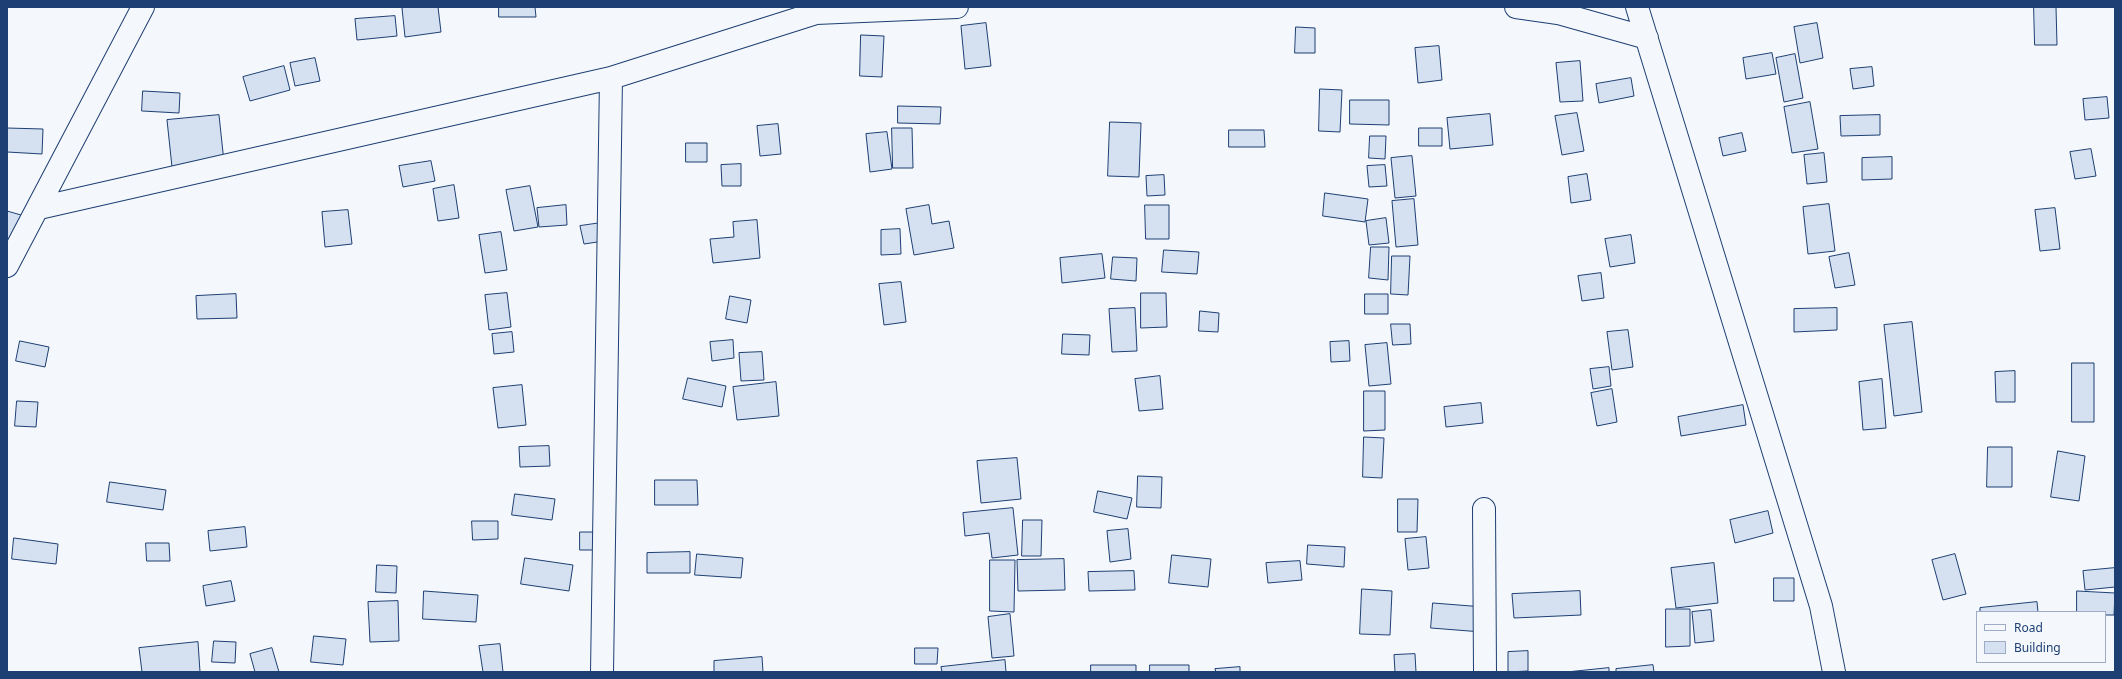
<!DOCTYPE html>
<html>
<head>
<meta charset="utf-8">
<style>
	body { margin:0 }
	#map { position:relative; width:2122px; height:679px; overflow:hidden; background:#f4f7fb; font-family:"Noto Sans",sans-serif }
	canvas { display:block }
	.frame { position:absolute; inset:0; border:8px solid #1d3f73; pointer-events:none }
	.legend { position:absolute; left:1976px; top:611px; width:130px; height:52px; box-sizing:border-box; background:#f4f7fb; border:1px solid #9eadc5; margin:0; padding:5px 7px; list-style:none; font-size:12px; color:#1d3f73 }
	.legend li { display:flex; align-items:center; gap:8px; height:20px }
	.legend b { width:20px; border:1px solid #9eadc5 }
</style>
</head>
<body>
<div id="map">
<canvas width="2122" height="679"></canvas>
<div class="frame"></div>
<ul class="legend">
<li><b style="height:5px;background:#f4f7fb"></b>Road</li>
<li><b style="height:11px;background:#d5e0f0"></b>Building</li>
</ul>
</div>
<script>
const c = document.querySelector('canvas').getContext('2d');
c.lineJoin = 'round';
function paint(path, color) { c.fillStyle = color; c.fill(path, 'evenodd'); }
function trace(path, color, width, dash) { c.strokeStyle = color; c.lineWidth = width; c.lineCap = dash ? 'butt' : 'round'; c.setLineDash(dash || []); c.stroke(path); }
const building = new Path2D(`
	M415 7H438L441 32 405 37 402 8Z
	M499 7H535L536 17H499Z
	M2034 7H2056L2057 45H2035Z
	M395 16 397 36 357 40 355 19Z
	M986 23 991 66 965 69 961 26Z
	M1817 23 1823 58 1800 63 1794 27Z
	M1296 27 1315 28V53H1295Z
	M861 35 884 36 882 77 860 76Z
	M1439 46 1442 80 1418 83 1415 48Z
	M1772 53 1776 74 1746 79 1743 58Z
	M1795 54 1803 98 1784 102 1776 58Z
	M315 58 320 81 295 86 290 63Z
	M1580 61 1583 101 1560 102 1556 63Z
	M284 66 290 90 250 101 243 77Z
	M1872 67 1874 86 1853 89 1850 69Z
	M1631 78 1634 96 1599 103 1596 84Z
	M1320 89 1342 90 1340 132 1319 131Z
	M143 91 180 93 179 113 142 111Z
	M2107 97 2109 118 2085 120 2083 99Z
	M1350 100H1389V125L1350 124Z
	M1810 102 1818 149 1792 153 1784 107Z
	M898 106 941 107 940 124 898 123Z
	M1577 113 1584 151 1562 155 1555 116Z
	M1490 114 1493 145 1450 149 1447 118Z
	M219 115 224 162 172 167 167 120Z
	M1880 115V135L1841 136 1840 116Z
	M1110 122 1141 123 1139 177 1108 176Z
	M778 124 781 154 760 156 757 126Z
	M7 128 43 129 42 154 7 152Z
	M892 128H912L913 168H893Z
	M1419 128H1442V146H1419Z
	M1229 130H1264L1265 147H1229Z
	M887 132 892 169 870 172 866 134Z
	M1742 133 1746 151 1723 156 1719 138Z
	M1370 136H1386L1385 159 1369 158Z
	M686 143H707V162H686Z
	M2091 149 2096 176 2075 179 2070 152Z
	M1824 153 1827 182 1807 184 1804 155Z
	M1412 156 1416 196 1395 198 1391 158Z
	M1892 157V179L1862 180V158Z
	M431 161 435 181 403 187 399 166Z
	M741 164V186H722L721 165Z
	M1385 165 1387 186 1369 187 1367 166Z
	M1587 174 1591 200 1571 203 1568 177Z
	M1164 175 1165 195 1147 196 1146 176Z
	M454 185 459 218 438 221 433 189Z
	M530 186 538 227 514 231 506 190Z
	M1325 193 1368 199 1365 222 1323 216Z
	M1414 199 1418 245 1396 247 1392 201Z
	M1829 204 1835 251 1808 254 1803 207Z
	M566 205 567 225 539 227 537 208Z
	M929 205 932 224 949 221 954 248 914 255 906 209Z
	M1145 205H1169V239H1146Z
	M2055 208 2060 249 2040 251 2035 210Z
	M348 210 352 244 325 247 322 212Z
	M7 211 28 217 20 245 7 241Z
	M1386 218 1389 243 1369 245 1366 221Z
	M757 220 760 258 713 263 710 239 734 237 733 222Z
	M601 223 604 241 584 244 580 226Z
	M900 229 901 254 881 255V230Z
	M501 232 507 270 485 273 479 235Z
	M1631 235 1635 263 1610 267 1605 239Z
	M1371 247H1389L1388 280 1369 278Z
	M1164 250 1199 252 1197 274 1162 272Z
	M1849 253 1855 285 1835 288 1829 257Z
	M1102 254 1105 278 1062 283 1060 258Z
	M1392 256H1410L1408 295 1391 294Z
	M1113 257 1137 258 1136 281 1111 279Z
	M1601 273 1604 298 1582 301 1578 276Z
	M901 282 906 322 884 325 879 284Z
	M507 293 511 327 489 330 485 295Z
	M1141 293H1166L1167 327 1141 328Z
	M236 294 237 318 197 319 196 296Z
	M1365 294H1388V314H1365Z
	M730 296 751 300 747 323 726 319Z
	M1135 308 1137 351 1112 352 1109 309Z
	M1837 308V330L1794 332V309Z
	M1200 311 1219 313 1218 332 1199 331Z
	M1912 322 1922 412 1894 416 1884 325Z
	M1391 324H1410L1411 344 1393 345Z
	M1628 330 1633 367 1612 370 1607 332Z
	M512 332 514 352 494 354 492 334Z
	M1063 334 1090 335 1089 355 1062 354Z
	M733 340 734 358 712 361 710 342Z
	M20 341 49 347 45 367 16 361Z
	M1349 341 1350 361 1331 362 1330 342Z
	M1387 343 1391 384 1369 386 1365 345Z
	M762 352 764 380 741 381 739 353Z
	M2072 363H2094V422H2072Z
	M1609 367 1611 386 1593 389 1590 369Z
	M2015 371V402H1996L1995 372Z
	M1160 376 1163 409 1139 411 1135 379Z
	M688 378 726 386 722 407 683 399Z
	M1882 379 1886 428 1863 430 1859 382Z
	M776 382 779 416 737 420 733 387Z
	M522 385 526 425 498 428 493 388Z
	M1612 389 1617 422 1597 426 1591 393Z
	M1364 391H1385V430L1364 431Z
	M17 401 38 402 36 427 15 426Z
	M1481 403 1483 423 1446 427 1444 407Z
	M1743 405 1746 425 1681 436 1678 417Z
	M1364 437 1384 438 1382 478 1363 477Z
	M549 446 550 466 520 467 519 447Z
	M1988 447H2012V487H1987Z
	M2058 451 2085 456 2079 501 2051 497Z
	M1017 458 1021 499 981 503 977 461Z
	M1138 476 1162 477 1161 508 1137 507Z
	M655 480H697L698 505H655Z
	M110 482 166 490 163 510 107 502Z
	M1098 491 1132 498 1127 519 1094 512Z
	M515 494 555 499 552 520 512 515Z
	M1398 499H1418L1417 532H1398Z
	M1013 508 1018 555 992 558 989 533 965 536 963 513Z
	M1768 511 1773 533 1735 543 1730 520Z
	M1023 520H1042L1041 556H1022Z
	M472 521H498V539L473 540Z
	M245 527 247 547 210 551 208 531Z
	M1128 529 1131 559 1110 562 1107 531Z
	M580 532H606V550H580Z
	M1426 537 1429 568 1408 570 1405 539Z
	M14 538 58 544 56 564 12 559Z
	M146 543H169L170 561H147Z
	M1308 545 1345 547 1344 567 1307 564Z
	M690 552V573H647V553Z
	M697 554 743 558 741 578 695 575Z
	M1955 554 1966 594 1943 600 1932 560Z
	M1172 555 1211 559 1208 587 1169 583Z
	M525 558 573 565 569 591 521 584Z
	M1064 559 1065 590 1018 591 1017 560Z
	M990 560H1015L1014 612 990 611Z
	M1300 561 1302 580 1268 583 1266 563Z
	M1714 563 1718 603 1676 608 1671 568Z
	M377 565 397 566 396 593 376 592Z
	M2115 568V587L2085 590 2083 571Z
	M1134 571 1135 590 1089 591 1088 572Z
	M1774 578H1794V601H1774Z
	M231 581 235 601 206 606 203 586Z
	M1362 589 1392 591 1390 635 1360 634Z
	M424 591 478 595 476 622 423 619Z
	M1580 591 1581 615 1514 618 1512 594Z
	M2077 591 2115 593 2114 615H2105V612H2077Z
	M398 601 399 641 370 642 368 602Z
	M2037 602 2038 612H1980V608Z
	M1433 603 1484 607 1482 632 1431 628Z
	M1666 609H1690V646L1666 647Z
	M1711 610 1714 641 1695 643 1692 612Z
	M1010 614 1014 656 992 658 988 617Z
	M314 636 346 639 343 665 311 662Z
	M214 641 236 642 235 663 212 662Z
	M198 642 200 672H142L139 648Z
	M500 644 503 672H483L479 646Z
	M272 648 279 672H255L250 654Z
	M915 648H938L937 664H915Z
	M1528 651V671L1508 672V652Z
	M1415 654 1416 672H1395L1394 655Z
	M762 657 763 672H714V661Z
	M1005 660 1006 672H942L941 667Z
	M1091 665H1136V672H1091Z
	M1150 665H1189V672H1150Z
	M1653 665 1654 672H1616V669Z
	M1240 667V672H1216L1215 669Z
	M1609 668V672H1567Z`);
const street = new Path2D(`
	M1516 7 1558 13 1647 38
	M1637 7 1821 606 1834 672
	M39 208 611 78 816 13 957 7
	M7 266 143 7
	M1484 509 1485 672
	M602 672 611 78`);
paint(building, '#d5e0f0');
trace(building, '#1d3f73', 1);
trace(street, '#1d3f73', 24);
trace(street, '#f4f7fb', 22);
</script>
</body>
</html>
